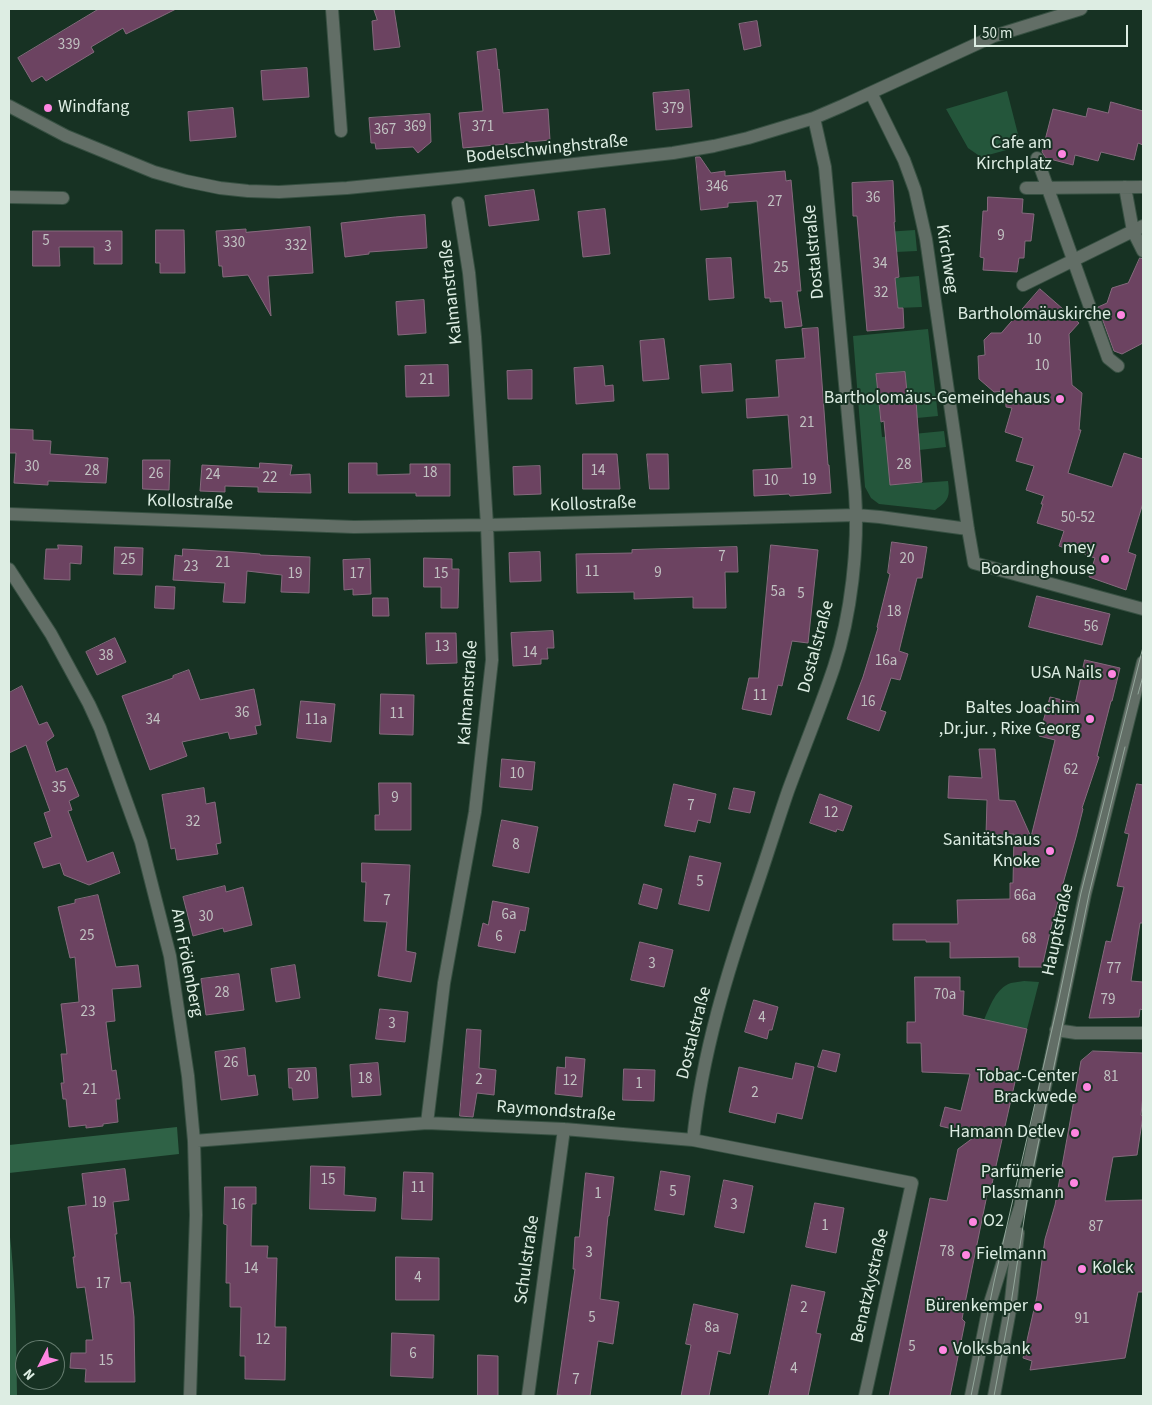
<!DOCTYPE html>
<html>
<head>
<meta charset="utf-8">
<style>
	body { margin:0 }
	#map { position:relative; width:1152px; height:1405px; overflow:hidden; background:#173223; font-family:"Source Sans 3",sans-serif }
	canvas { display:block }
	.frame { position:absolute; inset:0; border:10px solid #ddede3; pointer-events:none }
	.north { position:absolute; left:15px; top:1340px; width:50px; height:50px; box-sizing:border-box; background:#173223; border:1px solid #667d70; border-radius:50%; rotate:229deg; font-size:14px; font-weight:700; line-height:20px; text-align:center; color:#ddede3 }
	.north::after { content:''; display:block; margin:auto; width:18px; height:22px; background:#fe86e1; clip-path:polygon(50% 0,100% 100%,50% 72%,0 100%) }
	.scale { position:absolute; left:974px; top:25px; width:154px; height:22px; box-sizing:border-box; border:2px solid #ddede3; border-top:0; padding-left:6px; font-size:15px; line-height:18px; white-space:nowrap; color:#ddede3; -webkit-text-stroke:4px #173223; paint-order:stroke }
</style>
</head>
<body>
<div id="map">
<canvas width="1152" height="1405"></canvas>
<div class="frame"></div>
<div class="north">N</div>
<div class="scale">50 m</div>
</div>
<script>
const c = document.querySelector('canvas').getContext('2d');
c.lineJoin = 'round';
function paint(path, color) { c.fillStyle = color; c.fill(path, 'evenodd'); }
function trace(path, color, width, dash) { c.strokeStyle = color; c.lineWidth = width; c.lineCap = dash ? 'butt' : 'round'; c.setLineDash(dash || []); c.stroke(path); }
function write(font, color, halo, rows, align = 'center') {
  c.font = font + ' "Source Sans 3",sans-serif'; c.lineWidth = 4; c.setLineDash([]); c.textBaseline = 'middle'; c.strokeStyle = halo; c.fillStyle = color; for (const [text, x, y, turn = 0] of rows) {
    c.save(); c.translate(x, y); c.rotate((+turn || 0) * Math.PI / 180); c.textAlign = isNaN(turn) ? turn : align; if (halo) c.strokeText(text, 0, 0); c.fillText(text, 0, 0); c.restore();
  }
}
const green = new Path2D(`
	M1007 91 1021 146 981 157 968 148 946 109Z
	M915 230 917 251 896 252 885 232Z
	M919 276 922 307 898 308 895 278Z
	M928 329 938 416 917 418 916 401 908 402 905 372 876 374 882 437 944 431 946 447 919 450 887 447 890 485 948 481C950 496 949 501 935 510L879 504 871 498 865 487 853 336Z
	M1024 981 1039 982 1027 1029 984 1020C990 1006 996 988 1011 983 1015 982 1020 982 1024 981Z`);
const forest = new Path2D(`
	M177 1127 179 1154 9 1173V1145Z
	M9 1228C16 1283 16 1340 17 1396H9Z`);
const building = new Path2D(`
	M99 9H176L126 34 123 28 91 47 94 52 46 81 42 76 32 82 18 58Z
	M374 9H394L400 47 374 50 372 21 377 20Z
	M757 21 761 46 744 50 739 24Z
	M496 49 498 70 499 69 503 113 548 109 550 140 463 148 459 113 483 111 477 52Z
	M307 68 309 97 263 100 261 71Z
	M689 90 692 127 656 130 653 93Z
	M1111 102 1143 111V145L1138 143 1134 160 1101 152 1098 161 1075 155 1073 165 1046 158 1042 152 1053 109 1086 117 1088 108 1108 113Z
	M233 108 236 137 190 141 188 112Z
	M430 114 431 142 418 153 413 147 376 149 375 143H371L369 118Z
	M696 157H700L711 173 725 171V176L785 171 786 181 791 180 801 291H797L802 326 785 328 782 301 770 302V298H765L757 201 728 203V207L701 210Z
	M893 181 895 222H894L899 277 895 278 898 308H903L904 328 867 331 857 216H853L852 183Z
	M534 190 539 220 489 226 485 196Z
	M988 197 1023 199 1022 213 1034 214 1031 241H1025L1024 258H1019L1017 272 983 270 984 258 980 257 983 211H987Z
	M605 209 610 254 583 257 578 212Z
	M425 215 427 248 369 252V254L345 257 341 223 395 217Z
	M310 227 313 273 268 276 271 316 248 275 223 277 222 266H219L216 231 246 229V232Z
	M156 230H184L185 273H160V263H156Z
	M33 231H122V264H94V247H59L60 266H33Z
	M731 258 734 298 709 300 706 259Z
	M1140 258 1143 259V343L1122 354 1114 351 1098 307 1107 303 1112 288 1128 283Z
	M1040 289 1079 323 1069 334 1072 385 1082 393 1079 430H1081L1068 473 1112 487 1124 453 1143 459V503L1128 552 1136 555 1126 590 1089 577 1095 558 1059 546 1064 531 1037 523 1043 504H1041L1044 496 1026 490 1034 466 1016 461 1023 438 1005 432 1012 408 1006 407 1005 391 994 392 979 379 978 356 985 355 984 340 991 333H1001Z
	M424 300 426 333 398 335 396 302Z
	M818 328 828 465H829L831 493 790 496 789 494 754 496 753 470 792 468 788 415 747 418 746 399 779 397 776 360 805 358 802 329Z
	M664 339 669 379 643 381 640 341Z
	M731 364 733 391 702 393 700 366Z
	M448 365 449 396 406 397 405 366Z
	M603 366 605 386 613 385 614 401 576 404 574 368Z
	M532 370V399H508L507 371Z
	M905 372 908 402 916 401 922 482 890 485 884 421 881 422 876 374Z
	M9 429 33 430V440L51 441 50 454 108 458 106 483 48 481V485L14 483 16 453H9Z
	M583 454H617L620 489H583Z
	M647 454H668L669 489H650Z
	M143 460H170L169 490 143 489Z
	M260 463 292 465 290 475 310 474 311 493 258 492V487L225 486V492L200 491 202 465 259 468Z
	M349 463H377V475L410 474V464H450V496H416V493H349Z
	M540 466 541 494 514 495 513 467Z
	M892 542 927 547 922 578H917L899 651 908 654 900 680 891 678 880 710 886 712 879 731 847 719 863 677 878 628 877 627 890 574 888 573Z
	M58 545 82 546 81 564 70 563V580L44 579 46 549H58Z
	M771 545 818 550 808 643 792 641 782 686 778 685 771 715 742 709 749 678H758Z
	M115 547 143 548 142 575 114 574Z
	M737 547 738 572H725L726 608H693V597L634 599V592L577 593 576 554 632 553V550Z
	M183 549 235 552 260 554V555L310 557 309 593 281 592 282 575 247 571 245 603 223 602 225 583 173 580 175 555 182 556Z
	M540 552 541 581 510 582 509 553Z
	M424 558 452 559V569H459L458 608H441V587H424Z
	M370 559 371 594 353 595V589L344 590 343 560Z
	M156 586 175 587 174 609 155 608Z
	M1037 596 1110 614 1102 645 1029 627Z
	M373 598H388L389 616H373Z
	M553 631 554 648H547L548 659H541V664L513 666 511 633Z
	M426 633H456L457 663 427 664Z
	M115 638 126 662 97 675 86 652Z
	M1085 660 1120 668 1112 701H1111L1097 756 1099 757 1082 808 1083 809 1076 837 1052 923 1042 967H1019V957L950 958V942H926V940H893V924H958L957 900 1010 899V883H1013L1014 834 986 835 987 800 948 798 949 776 982 778 979 749H995L999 800 1015 801 1031 837 1055 740 1039 736 1050 697 1075 703Z
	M189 670 200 700 254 689 261 725 255 726 257 734 230 739 228 732 182 742 187 756 150 770 122 696 173 678V676Z
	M22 686 39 725 47 722 54 736 46 742 56 772 67 768 79 796 69 801 72 810 68 811 87 862 113 852 120 873 89 885 64 875 60 863 43 868 34 843 52 837 44 813 50 811 26 745 9 753V693Z
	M381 694 414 695 413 735 380 734Z
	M301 701 335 704 331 742 297 738Z
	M502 759 535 762 532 790 500 787Z
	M379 783H411V830H375V815H379Z
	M674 784 716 794 710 823 698 820 695 832 665 826Z
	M1137 784 1143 785V923H1140L1131 981 1143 982V1010L1140 1009 1139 1017 1089 1018 1106 941 1111 942 1124 887 1117 886 1129 834 1125 833Z
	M204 788 206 804 215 802 221 843 216 844 218 854 177 860 175 848 171 849 162 795Z
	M734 788 755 792 750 813 729 809Z
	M820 794 852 806 843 831 837 829 836 832 810 823Z
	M502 820 538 827 529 873 493 866Z
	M690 856 721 863 709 911 679 904Z
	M362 863 410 865 406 951 416 953 411 982 378 976 387 922 364 921 366 882H362Z
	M644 884 662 889 657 909 639 904Z
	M225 886 226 892 243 887 252 925 224 932 223 928 193 936 183 897Z
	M98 895 116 967 138 965 141 987 112 989 115 1021 106 1022 112 1071 116 1070 120 1099H116L118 1122 103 1124V1126L86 1128V1125L69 1127 66 1099H63L61 1083H64L61 1054H67L61 1004 79 1002 75 957 70 958 58 907 75 903V900Z
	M493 901 529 908 525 931 520 930 515 953 478 946 483 923 488 925Z
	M640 942 673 950 664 987 631 980Z
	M295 965 300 998 276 1002 271 969Z
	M239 974 244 1010 206 1015 201 979Z
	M915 977H960V991H964L963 1015 1027 1029 991 1188 988 1190 964 1308 962 1319 965 1322 950 1396H889L930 1198 947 1201 958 1149 977 1135 940 1126 945 1107 961 1111 970 1074 922 1072 921 1043H907V1022H915Z
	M754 1000 778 1007 772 1030H769L767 1039 745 1032Z
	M380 1009 408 1012 405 1042 376 1039Z
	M467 1029 481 1030 479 1068 496 1070 494 1095 477 1093 473 1117 460 1116Z
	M245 1048 248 1076 255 1075 258 1095 221 1100 215 1052Z
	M823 1050 840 1054 836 1072 818 1067Z
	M1093 1051 1143 1053V1095L1141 1115 1143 1116 1137 1155 1113 1157 1105 1201 1143 1200V1292H1138L1125 1358 1030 1370 1032 1361 1023 1358 1037 1296 1045 1239 1055 1205 1081 1061Z
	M566 1057 585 1059 582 1097 555 1094 557 1067 565 1068Z
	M378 1063 381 1095 352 1097 350 1065Z
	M796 1063 814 1067 802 1119 777 1113 775 1123 729 1112 739 1067 792 1079Z
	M316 1068 318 1098 293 1100 292 1088H289L288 1069Z
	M624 1069 655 1070 654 1101 623 1100Z
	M311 1166 345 1167 344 1195 376 1198 375 1211 310 1209Z
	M125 1169 129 1200 113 1202 117 1234H115L121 1283 130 1282 134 1317 135 1382H85L86 1369 70 1368 71 1353H86V1340H93L85 1287 77 1288 73 1257H75L68 1207 86 1205 82 1174Z
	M661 1171 690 1176 684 1215 655 1210Z
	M404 1172 433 1173 432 1220 402 1219Z
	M586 1173 614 1177 609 1216H608L600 1299 619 1302 613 1344 598 1341 590 1396H567L557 1395 575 1269H573L575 1237H579Z
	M724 1180 753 1186 744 1233 715 1227Z
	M225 1187H256V1204H252L251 1246H268L267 1258H277L275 1327H286L285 1380 245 1379V1356H240L241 1307H230V1283H226L227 1225 224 1224Z
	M815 1203 844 1208 836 1253 806 1247Z
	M396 1257 439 1258V1300H396Z
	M792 1285 825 1292 816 1333 821 1334 812 1377 808 1396H769Z
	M694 1304 738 1314 730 1354 718 1351 709 1396H681L691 1345 686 1344Z
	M392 1333 434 1335 433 1378 391 1376Z
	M478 1355 498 1356V1396H478Z`);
const minor = new Path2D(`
	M332 9 341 131
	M871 93 904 160 915 190 926 239 968 529 974 563 1143 609
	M9 106 66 136 154 172 186 181 220 188 248 191 279 192 347 188 458 177 673 153 714 146 748 138 814 118 842 106 994 36 1081 9
	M1037 158 1108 358 1118 366
	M1125 187 1133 231 1143 251
	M1026 188 1143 187
	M9 197 63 198
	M1023 285 1143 226
	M9 514 354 527 487 525 856 515 880 517 968 529
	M9 569 51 634 89 704 100 728 141 842 170 956 188 1076 194 1141 196 1215 190 1396
	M1056 1030 1076 1033H1143
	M427 1123 444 983 475 812 492 660 487 525 475 337 469 273 458 203
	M693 1140C702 1053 728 970 756 888 767 856 777 823 788 791 803 750 820 709 834 667 851 616 859 546 855 492L825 167 814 118
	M194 1141 427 1123 564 1129 693 1140 912 1183 865 1396
	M528 1396 564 1129
	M971 1396 989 1306 1020 1207 1085 894 1143 662
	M994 1396 1010 1310 1018 1233`);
const tram = new Path2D(`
	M1138 694 1143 676
	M971 1396 994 1282 1058 1003 1081 893 1143 647
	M994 1396 1010 1310 1028 1194 1089 894 1125 747`);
const markers = [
	[48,108,5,"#fe86e1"],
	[1062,154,5,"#fe86e1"],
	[1121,315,5,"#fe86e1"],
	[1060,399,5,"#fe86e1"],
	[1105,559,5,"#fe86e1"],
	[1112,674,5,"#fe86e1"],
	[1090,719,5,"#fe86e1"],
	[1050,851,5,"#fe86e1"],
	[1087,1087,5,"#fe86e1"],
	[1075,1133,5,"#fe86e1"],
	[1074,1183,5,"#fe86e1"],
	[973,1222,5,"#fe86e1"],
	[966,1255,5,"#fe86e1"],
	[1082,1269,5,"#fe86e1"],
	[1038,1307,5,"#fe86e1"],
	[943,1350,5,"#fe86e1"]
];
const numberNames = [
	["339",69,46],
	["379",673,110],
	["369",415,128],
	["371",483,128],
	["367",385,131],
	["346",717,188],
	["36",873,199],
	["27",775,203],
	["9",1001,237],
	["5",46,242],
	["330",234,244],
	["332",296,247],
	["3",108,248],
	["34",880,265],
	["25",781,269],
	["32",881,294],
	["10",1034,341],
	["10",1042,367],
	["21",427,381],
	["21",807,424],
	["28",904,466],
	["30",32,468],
	["28",92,472],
	["14",598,472],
	["18",430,474],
	["26",156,475],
	["24",213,476],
	["22",270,479],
	["19",809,481],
	["10",771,482],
	["50-52",1078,519],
	["7",722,558],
	["20",907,560],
	["25",128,561],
	["21",223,564],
	["23",191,568],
	["11",592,573],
	["9",658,574],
	["19",295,575],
	["17",357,575],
	["15",441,575],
	["5a",778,593],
	["5",801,595],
	["18",894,613],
	["56",1091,628],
	["13",442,648],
	["14",530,654],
	["38",106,657],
	["16a",886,662],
	["11",760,697],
	["16",868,703],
	["36",242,714],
	["11",397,715],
	["34",153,721],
	["11a",316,721],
	["62",1071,771],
	["10",517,775],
	["35",59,789],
	["9",395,799],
	["7",691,807],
	["12",831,814],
	["32",193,823],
	["8",516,846],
	["5",700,883],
	["66a",1025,897],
	["7",387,902],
	["6a",509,916],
	["30",206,918],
	["25",87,937],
	["6",499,938],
	["68",1029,940],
	["3",652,965],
	["77",1114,970],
	["28",222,994],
	["70a",945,996],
	["79",1108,1001],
	["23",88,1013],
	["4",762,1019],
	["3",392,1025],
	["26",231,1064],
	["20",303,1078],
	["81",1111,1078],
	["18",365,1080],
	["2",479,1081],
	["12",570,1082],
	["1",639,1085],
	["21",90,1091],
	["2",755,1094],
	["15",328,1181],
	["11",418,1189],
	["5",673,1193],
	["1",598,1195],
	["19",99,1204],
	["16",238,1206],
	["3",734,1206],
	["1",825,1227],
	["87",1096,1228],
	["78",947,1253],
	["3",589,1254],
	["14",251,1270],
	["4",418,1279],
	["17",103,1285],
	["2",804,1309],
	["5",592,1319],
	["91",1082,1320],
	["8a",712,1329],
	["12",263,1341],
	["5",912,1348],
	["6",413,1355],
	["15",106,1362],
	["4",794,1370],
	["7",576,1381]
];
const poiNames = [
	["Windfang",58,108,"left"],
	["Cafe am",1052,144],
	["Kirchplatz",1052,165],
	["Bartholomäuskirche",1111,315],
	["Bartholomäus-Gemeindehaus",1050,399],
	["mey",1095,549],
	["Boardinghouse",1095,570],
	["USA Nails",1102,674],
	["Baltes Joachim",1080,709],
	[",Dr.jur. , Rixe Georg",1080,730],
	["Sanitätshaus",1040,841],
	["Knoke",1040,862],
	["Tobac-Center",1077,1077],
	["Brackwede",1077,1098],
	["Hamann Detlev",1065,1133],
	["Parfümerie",1064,1173],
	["Plassmann",1064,1194],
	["O2",983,1222,"left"],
	["Fielmann",976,1255,"left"],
	["Kolck",1092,1269,"left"],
	["Bürenkemper",1028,1307],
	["Volksbank",953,1350,"left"]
];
const streetNames = [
	["Bodelschwinghstraße",547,150,-6],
	["Dostalstraße",815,252,-95],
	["Kirchweg",946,259,81],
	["Kalmanstraße",452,292,-96],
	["Kollostraße",190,503,2],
	["Kollostraße",593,505,-2],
	["Dostalstraße",817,647,-75],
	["Kalmanstraße",469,693,-86],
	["Hauptstraße",1059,930,-78],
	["Am Frölenberg",186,963,79],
	["Dostalstraße",695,1033,-76],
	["Raymondstraße",556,1112,4],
	["Schulstraße",528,1260,-82],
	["Benatzkystraße",871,1286,-77]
];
paint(green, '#24563b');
paint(forest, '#2f6246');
paint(building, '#6c4361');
trace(building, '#856a7d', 1);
trace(minor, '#375042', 14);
trace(minor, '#626e66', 12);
trace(tram, '#93a79b', 1);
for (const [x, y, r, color] of markers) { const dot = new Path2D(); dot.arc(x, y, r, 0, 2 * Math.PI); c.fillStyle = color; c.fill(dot); trace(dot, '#173223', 2); }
write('15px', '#c1c2c2', null, numberNames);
write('18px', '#ddede3', '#173223', poiNames, 'right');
write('18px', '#ddede3', '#173223', streetNames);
</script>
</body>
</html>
